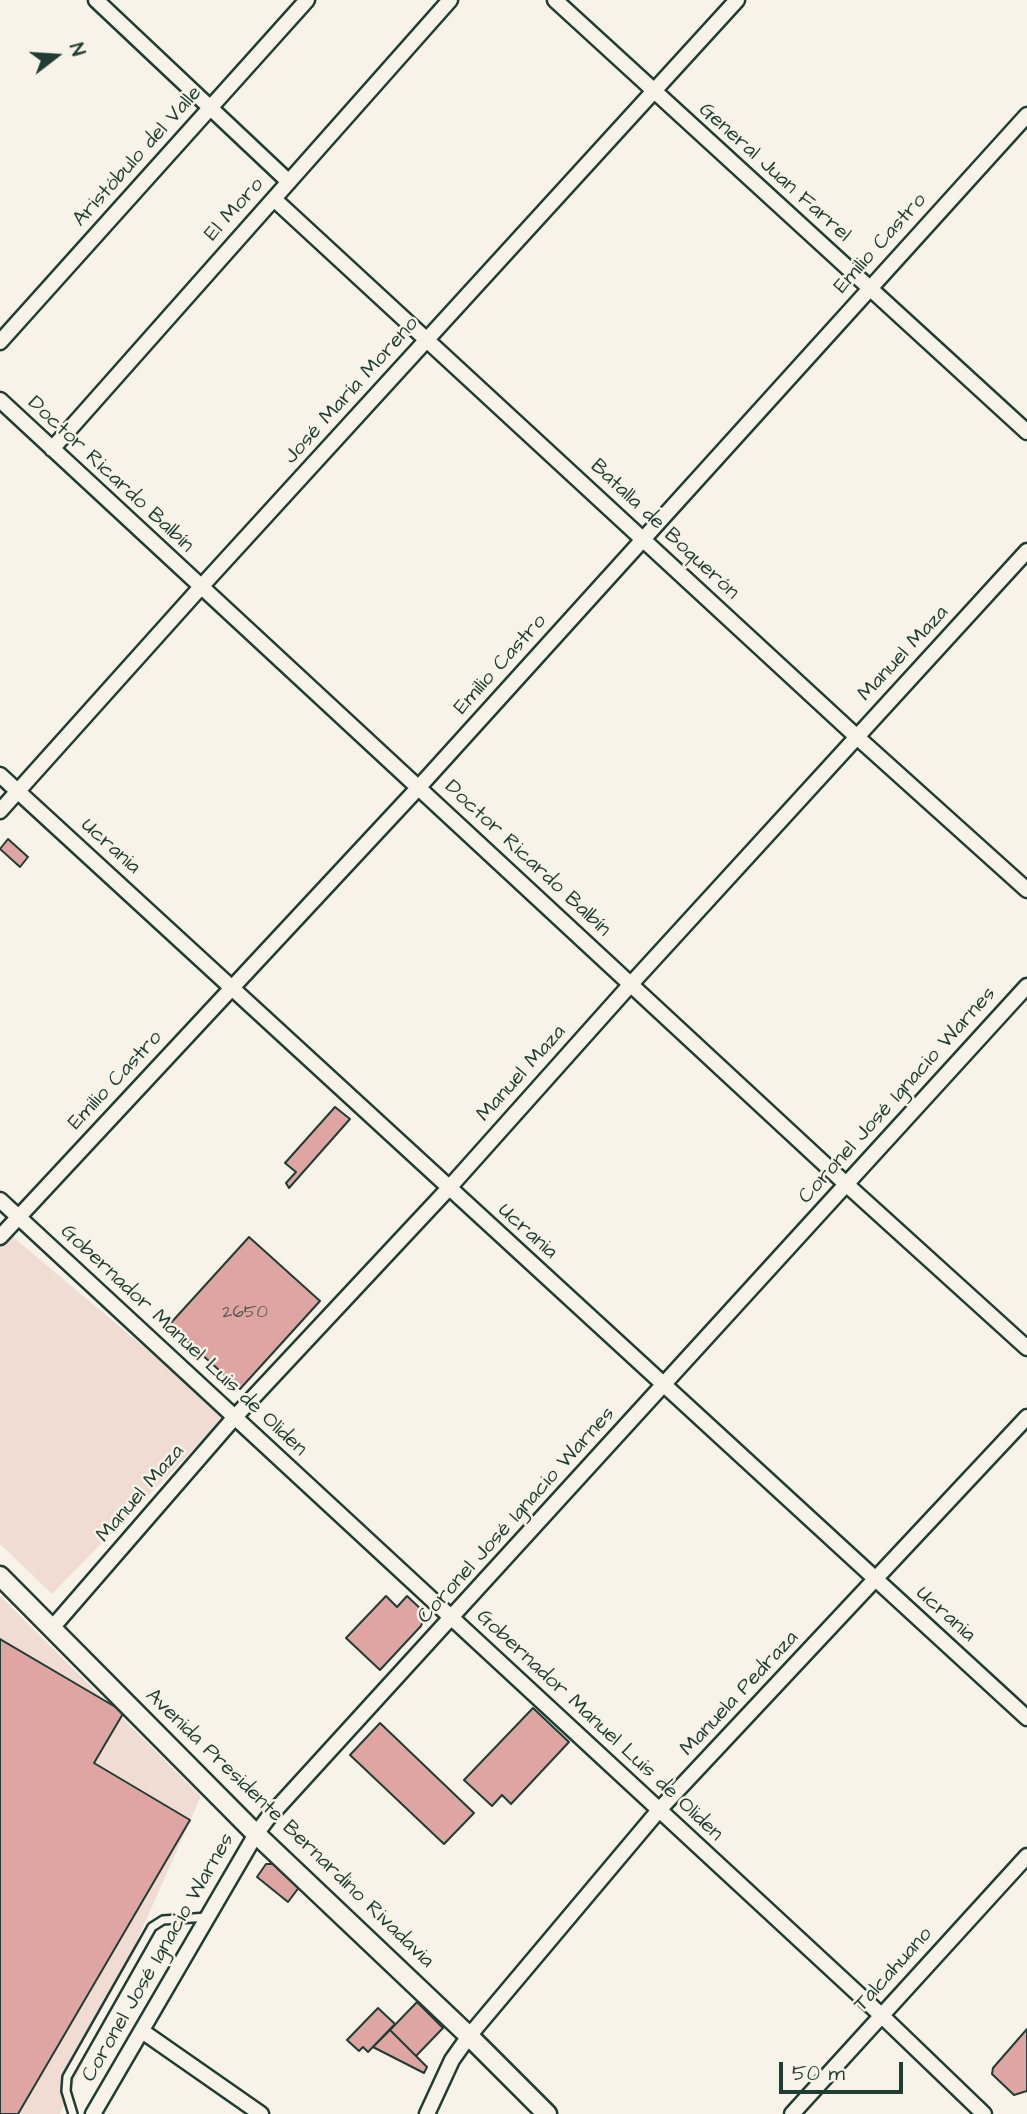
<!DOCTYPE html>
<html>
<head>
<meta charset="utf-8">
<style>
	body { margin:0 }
	#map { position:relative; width:1027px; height:2114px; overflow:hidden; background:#f7f3e8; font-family:"Architects Daughter",sans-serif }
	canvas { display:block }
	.north { position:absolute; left:21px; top:21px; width:70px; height:70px; -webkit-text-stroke:5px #f7f3e8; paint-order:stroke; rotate:73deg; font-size:19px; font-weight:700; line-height:28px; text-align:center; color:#1f3d34 }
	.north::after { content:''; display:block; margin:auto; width:24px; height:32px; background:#1f3d34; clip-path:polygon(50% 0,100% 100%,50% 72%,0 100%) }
	.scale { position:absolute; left:779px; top:2062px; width:124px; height:32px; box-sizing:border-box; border:4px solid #1f3d34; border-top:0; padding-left:9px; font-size:21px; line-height:24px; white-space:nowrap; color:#1f3d34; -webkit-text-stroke:5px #f7f3e8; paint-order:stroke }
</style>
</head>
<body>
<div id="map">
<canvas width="1027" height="2114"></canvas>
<div class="north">N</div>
<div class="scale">50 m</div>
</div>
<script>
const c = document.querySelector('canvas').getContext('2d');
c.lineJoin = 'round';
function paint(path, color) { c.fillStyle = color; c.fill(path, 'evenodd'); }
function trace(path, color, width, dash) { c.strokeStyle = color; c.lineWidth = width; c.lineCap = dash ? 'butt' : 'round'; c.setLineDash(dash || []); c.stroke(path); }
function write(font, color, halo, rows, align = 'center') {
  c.font = font + ' "Architects Daughter",sans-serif'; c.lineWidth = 5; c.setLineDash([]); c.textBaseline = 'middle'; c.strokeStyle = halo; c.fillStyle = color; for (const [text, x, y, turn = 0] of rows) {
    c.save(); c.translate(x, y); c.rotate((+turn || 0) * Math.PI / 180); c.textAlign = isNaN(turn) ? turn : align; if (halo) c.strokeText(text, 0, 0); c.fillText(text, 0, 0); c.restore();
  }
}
const built = new Path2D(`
	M0 1226 226 1416 52 1594 0 1544Z
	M0 1596 201 1796 60 2114H0Z`);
const building = new Path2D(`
	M8 839 28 857 20 867 0 849Z
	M335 1107 350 1119 289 1188 286 1183 296 1172 285 1163Z
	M249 1237 320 1301 240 1389 169 1325Z
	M386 1596 397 1607 407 1596 423 1611 424 1618 421 1626 380 1670 346 1638Z
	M0 1639 124 1712 94 1763 190 1820 18 2114H0Z
	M533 1708 569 1742 511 1804 502 1795 492 1806 464 1780Z
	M380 1723 474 1813 444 1844 350 1755Z
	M266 1864H275L300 1886 288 1902 257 1877Z
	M417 2002 443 2028 416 2056 390 2030Z
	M378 2008 395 2024 368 2052 363 2047 359 2051 347 2040Z
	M1027 2029V2091L1014 2095 992 2074 993 2068Z
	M390 2030 427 2067 424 2073 373 2047Z`);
const service = new Path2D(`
	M73 2114 66 2091 67 2077 152 1927 163 1920 208 1917`);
const minor = new Path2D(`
	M96 0 289 182
	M555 0 1027 432
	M274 199 857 737 1027 890
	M0 342 307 0
	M0 400 846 1184 1027 1348
	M52 449 450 0
	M0 775 1027 1718
	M0 811 200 588 737 0
	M0 1200 881 2015 984 2114
	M0 1237 419 787 1027 115
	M52 1628 234 1418 448 1189 631 984 1027 551
	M142 2031 261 2114
	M93 2114 256 1834 268 1818 1027 986
	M427 2114 452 2060 469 2036 659 1810 1027 1417
	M792 2114 1027 1856`);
const tertiary = new Path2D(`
	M0 1576 256 1834 469 2036 547 2114`);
const numberNames = [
	["2650",245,1313]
];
const streetNames = [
	["Aristóbulo del Valle",138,157,-48],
	["General Juan Farrel",774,173,42],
	["El Moro",235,210,-48],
	["Emilio Castro",881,244,-48],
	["José María Moreno",352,391,-48],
	["Doctor Ricardo Balbín",110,475,43],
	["Batalla de Boquerón",664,530,43],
	["Manuel Maza",904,654,-47],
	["Emilio Castro",501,665,-48],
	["Ucrania",110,847,42],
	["Doctor Ricardo Balbín",527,859,43],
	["Manuel Maza",522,1074,-48],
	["Emilio Castro",116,1081,-47],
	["Coronel José Ignacio Warnes",898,1096,-48],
	["Ucrania",527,1232,42],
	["Gobernador Manuel Luis de Oliden",183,1341,43],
	["Manuel Maza",141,1494,-49],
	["Coronel José Ignacio Warnes",517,1516,-48],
	["Ucrania",945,1615,42],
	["Manuela Pedraza",740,1694,-47],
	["Gobernador Manuel Luis de Oliden",599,1726,43],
	["Avenida Presidente Bernardino Rivadavia",289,1829,44],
	["Coronel José Ignacio Warnes",159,1958,-60],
	["Talcahuano",894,1970,-48]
];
paint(built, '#f0dcd3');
paint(building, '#dfa5a2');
trace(building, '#1f3d34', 2);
trace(service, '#1f3d34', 12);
trace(minor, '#1f3d34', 19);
trace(tertiary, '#1f3d34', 23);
trace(service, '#f7f3e8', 7);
trace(minor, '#f7f3e8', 14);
trace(tertiary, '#f7f3e8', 18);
write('18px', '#4f5750', null, numberNames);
write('21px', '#1f3d34', '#f7f3e8', streetNames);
</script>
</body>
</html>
